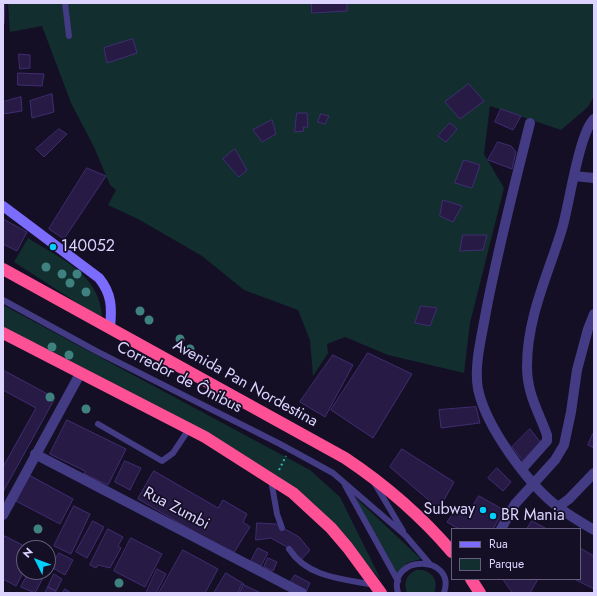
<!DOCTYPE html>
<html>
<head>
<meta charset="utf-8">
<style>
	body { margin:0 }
	#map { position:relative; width:597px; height:596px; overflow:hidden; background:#140f25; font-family:Jost,sans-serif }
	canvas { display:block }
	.frame { position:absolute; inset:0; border:4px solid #dcd3fe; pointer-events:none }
	.legend { position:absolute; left:451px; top:528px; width:130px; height:52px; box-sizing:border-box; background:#140f25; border:1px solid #645d7c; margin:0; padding:5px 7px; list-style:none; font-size:12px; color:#dcd3fe }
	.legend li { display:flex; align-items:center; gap:8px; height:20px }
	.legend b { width:20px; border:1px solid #645d7c }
	.north { position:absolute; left:16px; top:540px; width:40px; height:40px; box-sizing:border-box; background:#140f25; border:1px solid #645d7c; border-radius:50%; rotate:312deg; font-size:11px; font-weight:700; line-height:16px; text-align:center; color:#dcd3fe }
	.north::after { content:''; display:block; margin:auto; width:14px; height:18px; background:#03cffb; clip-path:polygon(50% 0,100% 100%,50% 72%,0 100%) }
</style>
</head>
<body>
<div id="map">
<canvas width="597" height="596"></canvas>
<div class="frame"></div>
<ul class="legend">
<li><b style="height:5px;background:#7b6cfd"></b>Rua</li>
<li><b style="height:11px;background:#122e2f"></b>Parque</li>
</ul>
<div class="north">N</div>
</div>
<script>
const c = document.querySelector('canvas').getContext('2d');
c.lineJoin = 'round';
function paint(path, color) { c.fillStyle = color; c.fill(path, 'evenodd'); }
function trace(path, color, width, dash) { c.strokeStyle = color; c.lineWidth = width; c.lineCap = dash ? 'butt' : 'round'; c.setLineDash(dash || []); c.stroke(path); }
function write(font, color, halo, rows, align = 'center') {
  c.font = font + ' Jost,sans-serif'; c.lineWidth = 3.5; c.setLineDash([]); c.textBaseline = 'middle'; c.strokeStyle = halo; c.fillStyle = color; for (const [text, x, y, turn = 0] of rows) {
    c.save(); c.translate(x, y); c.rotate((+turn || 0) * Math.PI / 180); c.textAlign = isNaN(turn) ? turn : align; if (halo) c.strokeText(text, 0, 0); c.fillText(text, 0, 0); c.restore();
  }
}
const green = new Path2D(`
	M8 3H594V96L588 107 561 130 490 106 484 154 504 188 470 323 464 373 388 355 345 337 327 344 328 353 313 376 310 340 298 310 244 290 202 256 138 219 108 205 116 190 110 185 94 147 71 103 42 26 10 32Z
	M28 238C61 259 101 274 102 319L14 262Z
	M3 305 310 470 340 497 381 580 313 503 3 331Z
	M355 497 421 559 407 563 396 575Z
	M416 570C430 568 440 580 434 593H407C403 583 406 575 416 570Z`);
const building = new Path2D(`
	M312 3H347V11L312 13Z
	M3 5H5L4 24H3Z
	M133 39 137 53 107 63 104 48Z
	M19 54 30 55V68L20 69Z
	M18 73 44 74 42 86 18 85Z
	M469 84 484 101 460 119 445 102Z
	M52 94 54 112 32 118 30 101Z
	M21 97 22 111 3 114V102Z
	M501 109 521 116 513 130 495 122Z
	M297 113H307L308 127H303L304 131 295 132Z
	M321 114 329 116 325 124 318 122Z
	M272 120 276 134 262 142 253 130Z
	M450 123 457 129 446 142 438 136Z
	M59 129 67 134 44 157 36 149Z
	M498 142 511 146 516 152 512 169 488 160Z
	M235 149 247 170 239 177 223 159Z
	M464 160 480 165 472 188 455 183Z
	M87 168 106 176 64 239 49 229Z
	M443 200 462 206 453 222 440 216Z
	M3 219 27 232 17 251 3 244Z
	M463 235H487L483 250 460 251Z
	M421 306 437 308 430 326 415 323Z
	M368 353 412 374 373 438 331 410Z
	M333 355 353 365 325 417 300 402Z
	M3 370 55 398 3 492V467L36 408 3 390Z
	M476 407 480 423 441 428 439 410Z
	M67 420 126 449 108 485 84 474 85 471 50 454Z
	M530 429 541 443 524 462 512 447Z
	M593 434 594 435V448L588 445Z
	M402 449 454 482 439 509 390 467Z
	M125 461 141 468 130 490 115 482Z
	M497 468 511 482 503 491 488 478Z
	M154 471 218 508 223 500 247 514 243 522 250 527 233 554 138 499Z
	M27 474 73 499 60 524 14 500Z
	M479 496 504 510 493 529H459L447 522 458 506 468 513Z
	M74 506 90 514 71 554 54 546Z
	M93 521 104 527 87 558 76 552Z
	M532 521 547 529H527Z
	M257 523 276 524 299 537 310 550 301 560 285 546 271 538 256 540Z
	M108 529 123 537 118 546 121 548 110 568 98 565 96 568 90 565Z
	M5 536 28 548H24V571L16 586 3 579V540Z
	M131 538 162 554 145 587 114 571Z
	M258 548 268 553 261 566 251 561Z
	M580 548 594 556V589L574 579H580Z
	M183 550 218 569 205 593H159Z
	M59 553 73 560 65 575 51 567Z
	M268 558 277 562 273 571 264 567Z
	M157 569 166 574 156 593H146Z
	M29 572H46L35 593 21 587Z
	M226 573 244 584 239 593H214Z
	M54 574 62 579 56 591 48 587Z
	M295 575 310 583 306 592 290 583Z
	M503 579H538L530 593H513Z
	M242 584 261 593H238Z
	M48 587 56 591 55 593H45Z
	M65 589 71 593H63Z`);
const path = new Path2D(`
	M279 470 286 456`);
const lane = new Path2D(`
	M65 3 69 36
	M3 300 96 351 280 444 333 473 406 536 429 563
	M98 424 162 461 173 453 189 429
	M271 480 277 514 282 528
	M375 484 403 531
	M345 485 398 581
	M289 549C308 578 343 579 375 585
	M398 593C387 554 457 554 444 593`);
const street = new Path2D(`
	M530 123C514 187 497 252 485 317 481 340 474 366 478 389 486 427 528 484 558 507 570 516 582 523 594 530
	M574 176 594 178
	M35 454 302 593
	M522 469 547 441V435C538 410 527 394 527 366 527 317 548 275 562 229 569 206 579 133 594 119
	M558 507 569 499 594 473
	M3 515 80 374
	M501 529 515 504 555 460 564 445 571 412 577 370 588 329 594 314`);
const secondary = new Path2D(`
	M3 206 99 278C112 294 112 308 110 328`);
const highway = new Path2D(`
	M3 269 345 458C384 484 422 517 452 552
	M3 333 205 437 293 493 331 528 348 548 381 593
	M471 579 480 593`);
const trees = [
	[46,267],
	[62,274],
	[77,274],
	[70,283],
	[86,292],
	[140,311],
	[149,320],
	[180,339],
	[52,347],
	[190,349],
	[69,355],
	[50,397],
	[86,409],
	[38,529],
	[119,583]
];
const markers = [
	[53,247,4,"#03cffb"],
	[483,510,4,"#03cffb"],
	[493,516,4,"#03cffb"]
];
const poiNames = [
	["140052",61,247],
	["Subway",475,510,"right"],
	["BR Mania",501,516]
];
const streetNames = [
	["Corredor de Ônibus",179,378,27],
	["Avenida Pan Nordestina",245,384,29],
	["Rua Zumbi",176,509,28]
];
paint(green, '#122e2f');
paint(building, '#271b46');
trace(building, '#402d71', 1);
trace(path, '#30b3b5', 2, [2, 3]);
trace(lane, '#433b83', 6);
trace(street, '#433b83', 10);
trace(secondary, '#7b6cfd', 10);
trace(highway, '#fd5095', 12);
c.fillStyle = '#3e817f';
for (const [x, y] of trees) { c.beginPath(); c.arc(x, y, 4.5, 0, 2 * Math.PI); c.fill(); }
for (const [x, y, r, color] of markers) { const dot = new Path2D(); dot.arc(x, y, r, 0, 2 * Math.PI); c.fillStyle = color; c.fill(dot); trace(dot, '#140f25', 1.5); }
write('16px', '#dcd3fe', '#140f25', poiNames, 'left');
write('16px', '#dcd3fe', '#140f25', streetNames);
</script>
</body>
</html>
